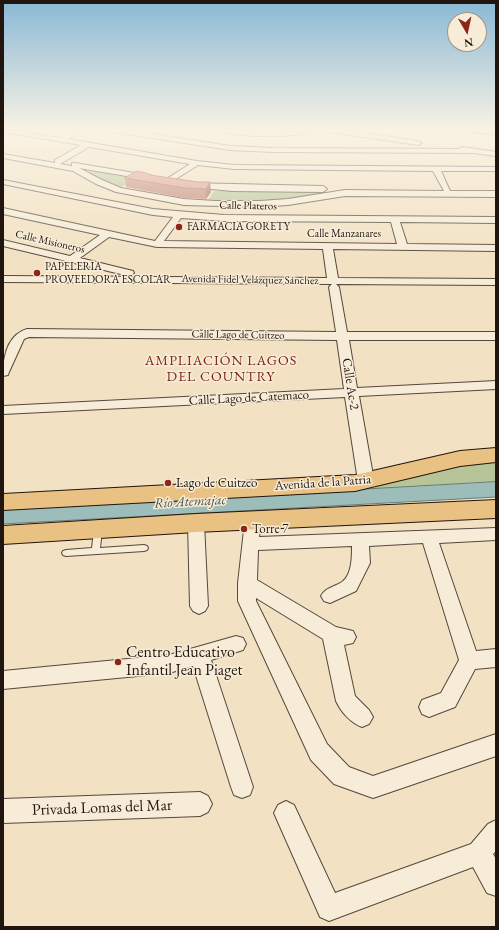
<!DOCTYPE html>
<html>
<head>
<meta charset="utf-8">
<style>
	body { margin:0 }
	#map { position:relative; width:499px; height:930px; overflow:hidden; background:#f2e2c3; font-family:"EB Garamond",serif }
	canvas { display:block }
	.frame { position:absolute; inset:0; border:4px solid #21150f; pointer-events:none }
	.north { position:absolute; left:447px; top:12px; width:40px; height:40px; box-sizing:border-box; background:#f7ecd8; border:1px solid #a19688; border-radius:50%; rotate:171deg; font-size:11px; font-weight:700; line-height:16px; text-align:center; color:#21150f }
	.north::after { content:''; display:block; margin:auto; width:14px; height:18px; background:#8f2418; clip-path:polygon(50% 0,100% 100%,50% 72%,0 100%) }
</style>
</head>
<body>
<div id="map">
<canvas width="499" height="930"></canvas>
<div class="frame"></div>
<div class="north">N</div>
</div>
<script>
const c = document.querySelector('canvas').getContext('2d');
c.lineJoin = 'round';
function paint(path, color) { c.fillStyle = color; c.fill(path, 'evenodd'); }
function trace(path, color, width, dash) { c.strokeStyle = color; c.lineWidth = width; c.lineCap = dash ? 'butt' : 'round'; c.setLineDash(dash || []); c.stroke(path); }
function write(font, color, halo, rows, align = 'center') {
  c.font = font + ' "EB Garamond",serif'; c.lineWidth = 3; c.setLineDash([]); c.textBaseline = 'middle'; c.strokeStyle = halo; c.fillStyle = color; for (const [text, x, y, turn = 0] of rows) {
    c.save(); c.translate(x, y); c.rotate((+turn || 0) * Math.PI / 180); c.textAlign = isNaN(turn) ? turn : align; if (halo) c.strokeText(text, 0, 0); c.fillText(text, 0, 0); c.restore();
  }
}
const green = new Path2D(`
	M94 171 136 179 119 188 88 175V172Z
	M214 191H318L322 193 320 195 278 201 207 202Z
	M496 460V482L366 490 449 466Z`);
const water = new Path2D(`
	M496 482V497L3 524V510Z`);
const lane = new Path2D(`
	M98 527 101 528 102 530 100 548 144 545 147 546 148 548 147 550 144 551 66 556 63 555 62 553 63 551 66 550 92 548 94 530 95 528Z`);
const street = new Path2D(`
	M3 129 60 138 74 129H83L68 139 197 161 234 165 496 167V171H441L450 191H496V197L345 196 288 205 260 207 184 205 116 192 96 184 73 171 3 158V154L55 163V160L81 145 3 132ZM89 147 190 164 165 180 164 182 165 184H168L198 165 234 169 433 171 444 191 345 190 288 199 260 201H215L184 199 121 188 102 180 79 168 150 180H153V176L75 163H72V166L60 164Z
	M104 129H122L230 146 273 148 459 149 463 147 496 152V156L474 153 273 152 230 150 107 131Z
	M213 129 284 132 319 129C307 139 226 138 213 129Z
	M320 129H339L418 141 422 143 418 145 323 131Z
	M3 180 153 209 224 215 496 217V223L400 222 407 244 496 245V251L333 249 338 278 496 279V285L336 284 339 287 347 332H496V340H349L357 388 496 381V389L359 396 374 481 371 485 366 486 361 485 358 481 345 397 3 414V406L344 389 337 340 29 337 24 339 9 372 8 375 3 376C3 358 7 335 27 329L336 332 329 287 332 284 3 282V276L327 278 323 249 157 247 109 237 80 258 133 271 134 273 129 276 3 246V240L70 256 100 235 3 214V208L155 241 173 217 153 215 3 184ZM181 218 224 221 391 222 397 244 164 241Z
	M188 183 323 186 327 189 323 192 232 191 191 187 187 185Z
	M253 515 259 517 261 521 259 537 496 528V540L439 543 476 651 496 649V667L475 669 455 707 429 717 422 714 419 707 422 700 441 693 459 660 423 543 369 546 370 563 356 591 330 603 324 601 321 596C325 588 334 587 342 582 352 575 352 557 352 546L258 550 257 580 336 627 353 631 356 637 353 643 344 645 355 696 369 710 373 717 369 724 362 727C351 723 341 712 336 701L323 639 256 598V601L327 744 349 767 373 776 496 734V756L373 798 334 784 311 760 238 601V583L245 521 247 517Z
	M196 517 202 519 204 523 208 606 205 611 199 614 193 611 190 606 188 523 190 519Z
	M236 636 243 638 246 644 243 650 211 660 253 787 250 795 242 798 234 795 231 787 193 666 169 673 3 689V671L169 655Z
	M200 792 208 796 212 804 208 812 200 816 3 823V799Z
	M286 801 294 805 335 893 471 844 488 824 496 820V851L493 854 496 859V896L487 893 473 867 329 921 320 917 274 813 278 805Z`);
const primary = new Path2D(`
	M468 129H496V135L473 132Z
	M496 448V462L460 466 355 491 3 510V494L355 475 460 451Z
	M496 500V518L196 532 3 544V526L196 514Z`);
const rail = new Path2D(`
	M482 129 496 131`);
const wall = new Path2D(`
	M150 175 198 182 211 192 206 199 184 198 126 187 125 178Z`);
const shadedWall = new Path2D(`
	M210 182 211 192 206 199V189Z`);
const building = new Path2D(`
	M137 171 146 173 150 175 198 182H210L206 189 184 188 125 178Z`);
const markers = [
	[179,227,4,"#8f2418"],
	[37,273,4,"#8f2418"],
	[168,483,4,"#8f2418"],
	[244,529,4,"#8f2418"],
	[118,662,4,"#8f2418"]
];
const farStreetnames = [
	["Calle Plateros",248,206,1],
	["Calle Manzanares",344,234],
	["Calle Misioneros",50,242,13],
	["Avenida Fidel Velázquez Sánchez",250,280,1],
	["Calle Lago de Cuitzeo",238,335,1]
];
const farPoinames = [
	["FARMACIA GORETY",187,227],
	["PAPELERIA",45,267],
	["PROVEEDORA ESCOLAR",45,280]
];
const streetNames = [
	["Calle Ac-2",350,384,81],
	["Calle Lago de Catemaco",249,398,-3],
	["Avenida de la Patria",323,483,-4]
];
const poiNames = [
	["Lago de Cuitzeo",176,483],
	["Torre 7",252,529]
];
const neighbourhoodNames = [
	["AMPLIACIÓN LAGOS",221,361],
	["DEL COUNTRY",221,377]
];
const waterNames = [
	["Río Atemajac",190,502,-3]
];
const nearPoinames = [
	["Centro Educativo",126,653],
	["Infantil Jean Piaget",126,671]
];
const nearStreetnames = [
	["Privada Lomas del Mar",102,808,-2]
];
paint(green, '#b6c498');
paint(water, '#9cbdb9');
trace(water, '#6b7a75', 1);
trace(lane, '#55483c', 2);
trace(street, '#55483c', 2);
trace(primary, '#21150f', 2);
paint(lane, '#f7ecd8');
paint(street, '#f7ecd8');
paint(primary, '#e9c182');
trace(rail, '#21150f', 2.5);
trace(rail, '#f7ecd8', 1.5, [5]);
paint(wall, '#bf7e70');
paint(shadedWall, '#9b675b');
paint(building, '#de9382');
trace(building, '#9b675b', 1);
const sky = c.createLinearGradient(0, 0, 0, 259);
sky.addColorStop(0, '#89b8d5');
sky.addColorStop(0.5, '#f9f2e4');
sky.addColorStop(1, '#f9f2e400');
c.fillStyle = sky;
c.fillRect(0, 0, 499, 259);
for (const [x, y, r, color] of markers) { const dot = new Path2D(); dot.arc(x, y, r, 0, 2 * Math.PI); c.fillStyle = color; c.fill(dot); trace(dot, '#f7ecd8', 1.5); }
write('11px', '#21150f', '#f7ecd8', farStreetnames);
write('11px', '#21150f', '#f7ecd8', farPoinames, 'left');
write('13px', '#21150f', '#f7ecd8', streetNames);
write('13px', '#21150f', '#f7ecd8', poiNames, 'left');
c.letterSpacing = '1px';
write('14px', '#7a1f14', '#f7ecd8', neighbourhoodNames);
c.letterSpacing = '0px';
write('italic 14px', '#4c504a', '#f7ecd8', waterNames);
write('16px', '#21150f', '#f7ecd8', nearPoinames, 'left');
write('16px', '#21150f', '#f7ecd8', nearStreetnames);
</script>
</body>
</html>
